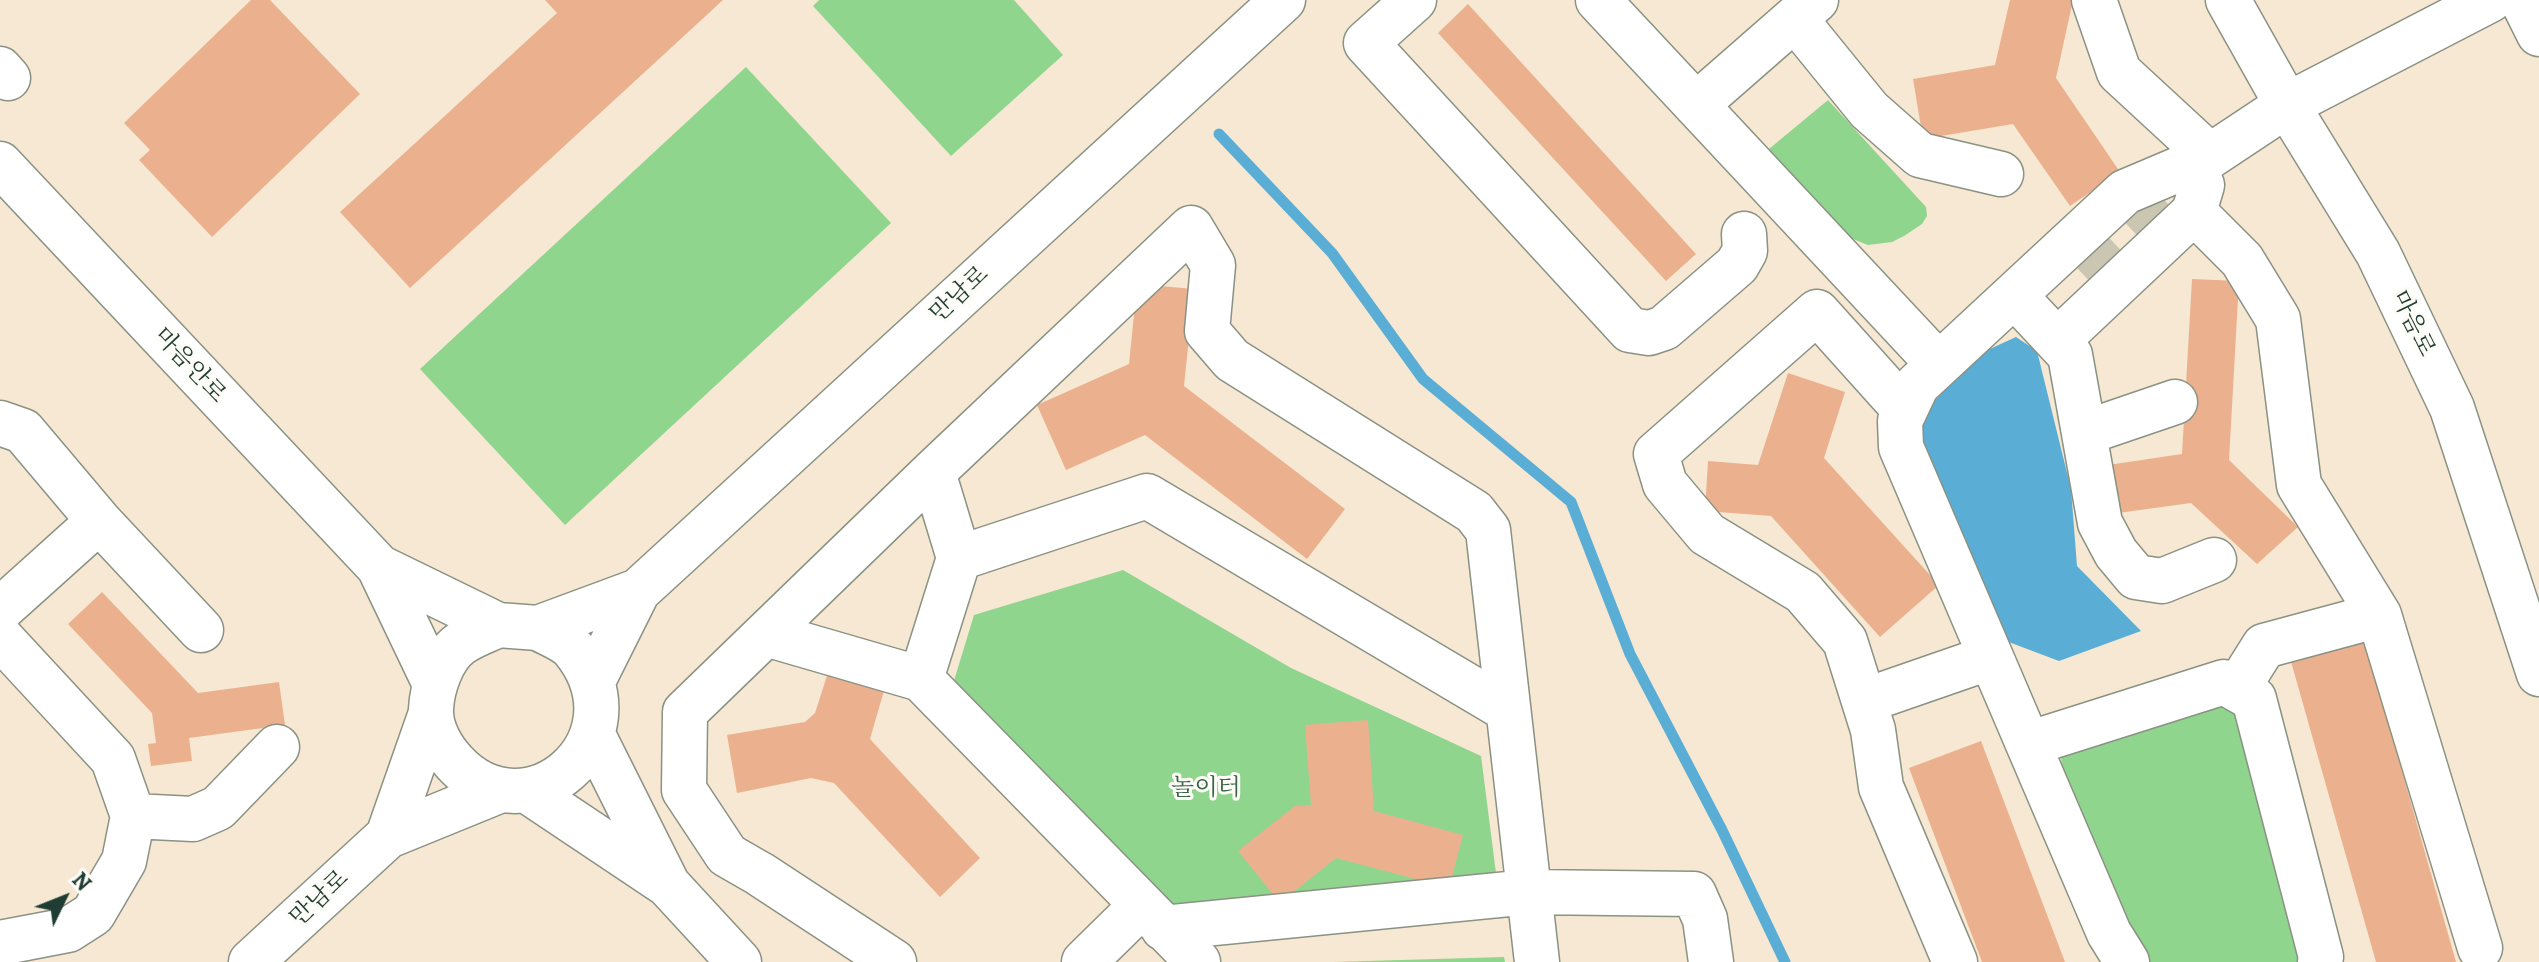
<!DOCTYPE html>
<html>
<head>
<meta charset="utf-8">
<style>
	body { margin:0 }
	#map { position:relative; width:2539px; height:962px; overflow:hidden; background:#f6e8d2; font-family:Alegreya,serif }
	canvas { display:block }
	.north { position:absolute; left:24px; top:858px; width:80px; height:80px; -webkit-text-stroke:6px #fdfcf7; paint-order:stroke; rotate:47deg; font-size:22px; font-weight:700; line-height:32px; text-align:center; color:#1f3d34 }
	.north::after { content:''; display:block; margin:auto; width:28px; height:36px; background:#1f3d34; clip-path:polygon(50% 0,100% 100%,50% 72%,0 100%) }
</style>
</head>
<body>
<div id="map">
<canvas width="2539" height="962"></canvas>
<div class="north">N</div>
</div>
<script>
const c = document.querySelector('canvas').getContext('2d');
c.lineJoin = 'round';
function paint(path, color) { c.fillStyle = color; c.fill(path, 'evenodd'); }
function trace(path, color, width, dash) { c.strokeStyle = color; c.lineWidth = width; c.lineCap = dash ? 'butt' : 'round'; c.setLineDash(dash || []); c.stroke(path); }
function write(font, color, halo, rows, align = 'center') {
  c.font = font + ' Alegreya,"Noto Serif KR",serif'; c.lineWidth = 6; c.setLineDash([]); c.textBaseline = 'middle'; c.strokeStyle = halo; c.fillStyle = color; for (const [text, x, y, turn = 0] of rows) {
    c.save(); c.translate(x, y); c.rotate((+turn || 0) * Math.PI / 180); c.textAlign = isNaN(turn) ? turn : align; if (halo) c.strokeText(text, 0, 0); c.fillText(text, 0, 0); c.restore();
  }
}
const green = new Path2D(`
	M819 0H1014L1063 55 951 156 813 6Z
	M746 67 891 223 565 525 420 369Z
	M1828 100 1926 207 1927 216 1922 224 1904 236 1892 242 1868 245 1848 237 1769 149Z
	M1123 570 1291 668 1481 756 1497 881 1237 935 1144 940 942 720 974 615Z
	M2233 695 2312 962H2138L2062 770 2060 736Z
	M1504 957 1505 962H1333Z`);
const water = new Path2D(`
	M2016 337 2037 351 2071 489 2077 566 2141 631 2059 661 2006 641 1915 427 1934 394 1981 353Z`);
const stream = new Path2D(`
	M1219 134 1332 253 1423 379 1571 502 1630 654 1722 830 1785 962`);
const building = new Path2D(`
	M251 0H270L360 94 212 237 139 160 150 150 124 123Z
	M545 0H723L410 288 340 212 557 13Z
	M2010 0H2073L2056 78 2120 172 2070 206 2013 124 1923 139 1913 79 1995 65Z
	M1468 4 1696 254 1666 281 1438 33Z
	M2192 279 2239 281 2229 460 2298 527 2257 564 2191 503 2118 513 2108 465 2182 454Z
	M1137 284 1194 289 1184 386 1345 509 1307 559 1145 435 1066 470 1037 405 1129 364Z
	M1788 373 1845 392 1824 458 1939 585 1880 637 1771 516 1705 511 1708 461 1758 465Z
	M102 592 198 693 279 682 285 725 189 738 192 761 151 766 148 744 156 743 152 713 68 624Z
	M841 632 896 649 870 739 980 858 940 897 834 783 811 778 737 793 727 735 805 722 815 713Z
	M2364 637 2456 962H2376L2290 658Z
	M1368 720 1374 811 1463 835 1449 888 1336 858 1280 903 1238 851 1295 806 1311 805 1305 725Z
	M1981 741 2065 962H1982L1909 768Z`);
const minorTunnel = new Path2D(`
	M2079 270 2176 178`);
const minor = new Path2D(`
	M1414 0 1366 43 1630 330 1649 333 1664 328 1737 265 1745 251 1744 234
	M1598 0 1928 353
	M2094 0 2119 72 2210 156
	M2228 0 2287 105 2378 253 2452 408 2539 674
	M2522 0 2539 34
	M1795 19 1869 110 1920 155 2001 174
	M0 69 8 78
	M1696 105 1816 0
	M0 164 379 567 434 682
	M2186 172 2287 105 2490 0
	M2194 212 2242 260 2278 319 2299 485 2379 615 2480 948
	M2014 295 2070 355 2100 523 2116 553 2136 577 2162 581 2214 560
	M2057 341 2194 212 2202 185
	M1905 410 1817 312 1656 454 1665 484 1707 534 1803 592 1845 641 1873 730 1881 787 1955 962
	M0 423 23 431 99 521 201 630
	M2084 433 2175 402
	M959 558 1147 496 1508 710
	M379 567 498 625 538 628 638 591
	M0 610 99 521
	M498 625C486 631 471 636 460 644 442 657 432 688 431 709 430 729 442 749 455 763 527 841 646 740 574 650 566 640 549 634 538 628
	M766 634 921 679 1198 962
	M0 637 113 759 133 816 124 861 93 914 68 930 0 943
	M921 679 959 558 933 472
	M593 681 638 591 1283 0
	M2237 689 2264 646 2379 615
	M1864 701 1991 657
	M593 735 667 883
	M2028 744 2224 682 2254 699 2321 957 2320 962
	M526 790 668 885 739 962
	M133 816 193 819 218 808 277 747
	M388 836 431 713
	M1163 928 1529 892 1694 894 1705 919 1711 962
	M251 962 388 836 501 790
	M894 962 760 874 727 855 684 790 685 712 933 472 1191 228 1213 265 1207 331 1232 360 1474 512 1488 530 1537 962
	M1084 962 1141 906
	M2127 962 2109 933 1901 447 1900 421 1917 385 2125 192 2210 156`);
const streetNames = [
	["만남로",960,295,-43],
	["마음로",2412,324,64],
	["마음안로",189,366,47],
	["만남로",320,899,-43]
];
const parkNames = [
	["놀이터",1206,789]
];
paint(green, '#90d58e');
paint(water, '#5aaed6');
trace(stream, '#5aaed6', 11);
paint(building, '#ebb18f');
trace(minorTunnel, '#cbc6b2', 44, [44, 22]);
trace(minor, '#8a9283', 47);
trace(minor, '#fff', 44);
write('24px', '#1f3d34', '#fdfcf7', streetNames);
write('24px', '#3b634a', '#fdfcf7', parkNames);
</script>
</body>
</html>
